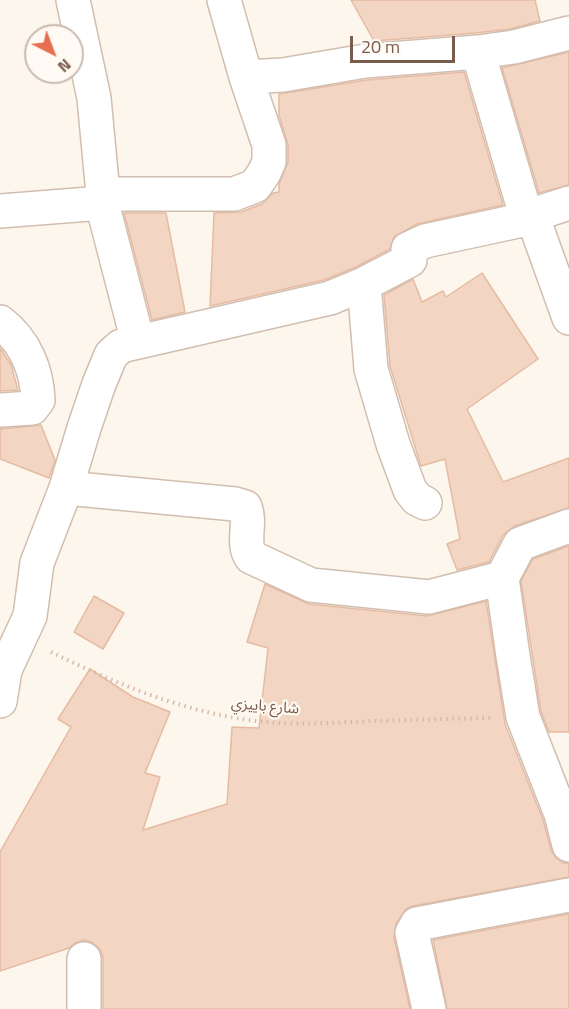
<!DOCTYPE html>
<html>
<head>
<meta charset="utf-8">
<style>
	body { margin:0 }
	#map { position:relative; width:569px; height:1009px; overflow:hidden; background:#fdf6ec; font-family:"Titillium Web",sans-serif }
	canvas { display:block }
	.north { position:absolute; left:24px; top:24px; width:60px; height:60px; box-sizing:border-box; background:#fffaf3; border:2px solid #cabbb1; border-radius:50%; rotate:138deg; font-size:16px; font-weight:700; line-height:24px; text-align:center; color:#7a5c4d }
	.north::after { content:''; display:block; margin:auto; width:21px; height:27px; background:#e76f51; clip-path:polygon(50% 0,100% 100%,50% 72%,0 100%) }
	.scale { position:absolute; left:350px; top:36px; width:105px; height:27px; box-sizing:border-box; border:3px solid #7a5c4d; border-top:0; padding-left:8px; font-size:18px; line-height:21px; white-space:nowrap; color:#7a5c4d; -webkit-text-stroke:4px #fffaf3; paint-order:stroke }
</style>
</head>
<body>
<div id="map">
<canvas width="569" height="1009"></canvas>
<div class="north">N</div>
<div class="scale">20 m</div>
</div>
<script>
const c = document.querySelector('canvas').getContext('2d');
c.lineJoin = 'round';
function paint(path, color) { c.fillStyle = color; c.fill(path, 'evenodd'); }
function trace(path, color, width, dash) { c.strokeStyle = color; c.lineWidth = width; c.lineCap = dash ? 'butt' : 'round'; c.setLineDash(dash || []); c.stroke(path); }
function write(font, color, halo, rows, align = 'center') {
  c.font = font + ' "Titillium Web","Noto Sans Arabic",sans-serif'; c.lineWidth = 4.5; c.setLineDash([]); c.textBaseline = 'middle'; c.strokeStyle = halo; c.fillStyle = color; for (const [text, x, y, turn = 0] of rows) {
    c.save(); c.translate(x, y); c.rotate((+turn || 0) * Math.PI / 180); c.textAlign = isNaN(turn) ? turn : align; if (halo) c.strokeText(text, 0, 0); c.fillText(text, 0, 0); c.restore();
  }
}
const building = new Path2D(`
	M351 0H535L540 21 510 29 476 33 374 41Z
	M569 52V185L539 193 502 68Z
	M464 72 503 205 417 224 394 237 390 249 356 267 324 280 210 306 214 213 241 212 262 204 273 193 279 192V184L288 162V145L279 115V94L367 80Z
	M124 213H166L185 312 152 320Z
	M482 273 538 359 467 409 503 482 569 458V508L514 526 503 535 489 562 457 570 447 544 460 539 445 459 421 466 390 366 384 295 413 279 422 302 443 291 446 297Z
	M0 348 11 365 18 390 0 391Z
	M41 425 55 460 49 478 0 459V429Z
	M569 546V732H549L541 712 521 581 533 559Z
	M265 584 309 604 427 616 486 601 505 724 543 820 551 850 556 858 563 863H569V877L413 906 406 909 396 924 394 937 410 1009H103V958L100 949 93 943 85 940 75 943 69 948 0 971V852L71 727 58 719 90 669 133 697 170 712 145 773 160 777 143 830 227 804 232 727 259 728 268 648 247 642Z
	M94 596 124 613 103 649 74 632Z
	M569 914V1009H447L433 940Z`);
const path = new Path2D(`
	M51 652C118 685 191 715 266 722 295 725 324 723 353 722 399 720 444 719 490 718`);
const minor = new Path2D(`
	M73 0 94 98 103 194 102 203 138 342
	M478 52 527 219
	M246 77 283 75 365 61 478 52 514 47 569 33
	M103 194H234L255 186 264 173 269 162V145L246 77 224 0
	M0 211 102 203
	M532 215 569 318
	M364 284 371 369 393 444 410 490 417 499 425 503
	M0 322C25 341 37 370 38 400L32 408 0 410
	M66 488 235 504 245 507C252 524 241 542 251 557L311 585 429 597 502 578
	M569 526 520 544 502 578 513 656 523 717 561 814 569 845
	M0 701 5 670 30 616 37 563 66 488 84 428 99 384 111 355 121 346 330 298 364 284 410 260 408 249 425 241 527 219 532 215 569 203
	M84 1009V959
	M429 1009 412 933 417 924 569 895`);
const streetNames = [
	["شارع باييزي",265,707,5]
];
paint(building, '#f3d5c3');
trace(building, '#e6bba3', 1.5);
trace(minor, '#d1beb0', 36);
trace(path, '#d9b8a5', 4, [1.5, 4.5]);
trace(minor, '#fff', 33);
write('15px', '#7a5c4d', '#fffaf3', streetNames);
</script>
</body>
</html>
